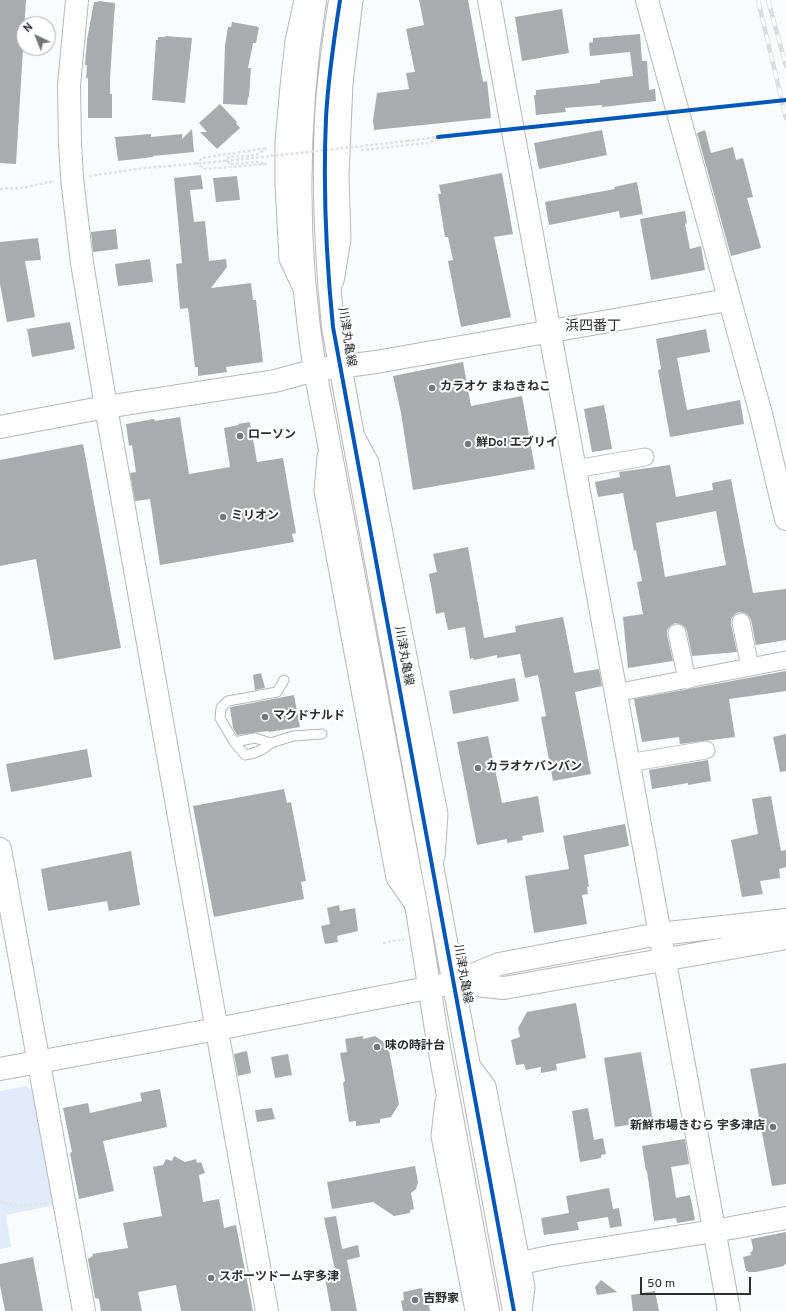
<!DOCTYPE html>
<html>
<head>
<meta charset="utf-8">
<style>
	body { margin:0 }
	#map { position:relative; width:786px; height:1311px; overflow:hidden; background:#fafbfd; font-family:Overpass,sans-serif }
	canvas { display:block }
	.north { position:absolute; left:16px; top:16px; width:40px; height:40px; box-sizing:border-box; background:#fff; border:1px solid #ababac; border-radius:50%; rotate:317deg; font-size:11px; font-weight:700; line-height:16px; text-align:center; color:#2c2e30 }
	.north::after { content:''; display:block; margin:auto; width:14px; height:18px; background:#747678; clip-path:polygon(50% 0,100% 100%,50% 72%,0 100%) }
	.scale { position:absolute; left:640px; top:1277px; width:111px; height:18px; box-sizing:border-box; border:2px solid #2c2e30; border-top:0; padding-left:5px; font-size:12px; line-height:14px; white-space:nowrap; color:#2c2e30; -webkit-text-stroke:3px #fff; paint-order:stroke }
</style>
</head>
<body>
<div id="map">
<canvas width="786" height="1311"></canvas>
<div class="north">N</div>
<div class="scale">50 m</div>
</div>
<script>
const c = document.querySelector('canvas').getContext('2d');
c.lineJoin = 'round';
function paint(path, color) { c.fillStyle = color; c.fill(path, 'evenodd'); }
function trace(path, color, width, dash) { c.strokeStyle = color; c.lineWidth = width; c.lineCap = dash ? 'butt' : 'round'; c.setLineDash(dash || []); c.stroke(path); }
function write(font, color, halo, rows, align = 'center') {
  c.font = font + ' Overpass,"Noto Sans JP",sans-serif'; c.lineWidth = 4; c.setLineDash([]); c.textBaseline = 'middle'; c.strokeStyle = halo; c.fillStyle = color; for (const [text, x, y, turn = 0] of rows) {
    c.save(); c.translate(x, y); c.rotate((+turn || 0) * Math.PI / 180); c.textAlign = isNaN(turn) ? turn : align; if (halo) c.strokeText(text, 0, 0); c.fillText(text, 0, 0); c.restore();
  }
}
const green = new Path2D(`
	M25 1086 35 1091 55 1205 6 1215 11 1247 0 1249V1091Z`);
const building = new Path2D(`
	M0 0H26L16 164 0 163Z
	M419 0H468L483 82 487 81 491 118 374 130 373 120 377 93 409 89 406 73 415 72 406 29 424 25Z
	M98 1 115 3 110 78V94H112V118H88V78H86L87 65H85L87 40 94 2H98Z
	M562 9 569 53 522 61 515 17Z
	M232 22 259 27 256 43H253L248 68H251L249 97H248L247 105 223 104 225 45 228 27H231Z
	M640 34 642 61H647L649 90 655 89 656 101 602 107V105L565 108 566 112 536 115 534 95H536V90L600 83V80L633 76 630 52 590 56 589 43 593 42V38Z
	M165 36 192 38 185 103 152 100 156 40H158V37H165Z
	M220 104 237 122 236 123 240 128 217 149 200 132H207L199 123Z
	M192 129 194 152 153 156V157L118 161 115 137 151 134V137L182 134V139Z
	M602 130 607 155 539 169 534 143Z
	M705 130 711 153 733 147 736 160 743 158 753 197 747 198 761 248 731 256 697 133Z
	M502 173 513 234 494 237 511 317 461 327 448 261 453 260 448 237H445L438 194H441L439 185Z
	M201 175 203 189 190 190 194 222 205 221 209 261 226 259 227 267 211 288 251 283 253 300H256L263 362 226 367 227 372 198 376V367H195L188 308 180 309 176 264 182 263 174 178Z
	M237 176 240 200 216 202 213 178Z
	M637 182 643 214 620 218 619 211 549 225 545 202 615 189 614 187Z
	M685 211 687 223 685 224 690 249 701 246 705 270 651 280 640 219Z
	M116 229 118 249 93 252 91 232Z
	M38 238 41 260 25 261 35 317 7 322 0 284V242Z
	M150 259 153 282 118 286 115 264Z
	M70 322 75 349 32 357 27 329Z
	M706 329 710 352 677 358 687 410 740 400 744 424 670 437 658 370 661 369 656 339Z
	M463 362 471 406 522 396 535 469 413 490 401 413 393 376Z
	M604 405 612 449 592 452 584 409Z
	M180 417 189 474 230 467 224 428 239 425 238 424 250 422 257 462 283 458 296 533 292 534 294 542 160 565 150 499 135 501 130 473 136 472 132 445 129 446 126 424 154 419 155 421Z
	M83 444 121 648 54 660 36 559 0 566V460Z
	M670 465 676 497 713 490 712 483 731 479 753 593 786 589V640L756 645 751 620 749 616 745 613 739 612 735 614 731 619V624L737 652 692 656 687 631 685 627 680 624 675 623 670 626 667 630V635L673 661 628 668 623 617 643 614 637 582 642 581 636 550 634 551 623 493 598 497 595 482 620 477 619 472ZM716 511 726 565 665 577 656 523Z
	M468 547 484 638 516 632 515 626 563 617 574 673 599 669 602 686 575 692 591 774 553 781 541 717 546 716 538 675 525 678 520 654 497 658V655L474 660 473 658 470 659 465 627 448 630 444 612 436 614 429 574 437 572 433 554Z
	M786 671V691L729 699 735 737 680 744 679 737 642 742 634 699Z
	M261 673 265 688 255 690 253 675Z
	M515 678 519 701 453 714 449 691Z
	M294 695 300 727 269 732 268 731 237 735 233 728 230 708 231 707Z
	M786 734V771L780 772 773 737Z
	M488 736 502 803 538 796 544 832 522 836 523 840 507 843V839L477 845 457 742Z
	M87 749 92 777 11 792 6 764Z
	M708 760 711 781 688 785V783L652 789 649 770Z
	M284 789 287 803 291 802 306 881 301 882 304 899 214 917 193 806Z
	M771 796 781 851 786 850V867L779 869 780 878 760 881 763 894 742 897 731 840 758 834 752 799Z
	M625 824 629 846 584 855 589 887H587L588 894 582 895 587 924 534 933 525 876 569 869 563 836Z
	M131 851 140 905 109 911 107 901 48 911 41 869Z
	M339 905 340 911 355 908 358 931 337 936 338 942 325 944 321 926 330 924 327 908Z
	M576 1003 586 1058 556 1064 557 1070 541 1073V1067L526 1070 524 1064 516 1065 511 1040 520 1037 518 1028 527 1012Z
	M363 1036V1039L375 1036 388 1045 399 1104 391 1117 380 1119V1123L356 1126V1121L349 1122 343 1083 345 1081 340 1053 347 1052 345 1039Z
	M247 1051 251 1073 238 1076 234 1054Z
	M641 1052 653 1121 615 1127 604 1058Z
	M288 1054 292 1075 275 1078 271 1057Z
	M786 1063V1184L772 1186 750 1069Z
	M160 1089 167 1127 103 1141 114 1191 79 1199 70 1153 72 1152 63 1108 88 1103 90 1113 142 1101 140 1093Z
	M272 1108 275 1119 257 1122 255 1110Z
	M588 1108 594 1140 603 1138 606 1154 601 1155V1158L580 1162 572 1111Z
	M685 1139 689 1164 671 1167 676 1198 690 1195 695 1220 677 1223 676 1218 654 1221 647 1171H646L642 1146Z
	M174 1156 185 1162 196 1159 197 1163 201 1162 205 1173 199 1175 203 1202 219 1199 224 1228 236 1225 253 1311H181L176 1285 138 1292 142 1311H101L99 1299 95 1298 88 1259 93 1256 92 1254 128 1248 123 1223 162 1216 153 1167 163 1165 166 1159 172 1161Z
	M415 1166 418 1182 416 1189 411 1193 414 1209 410 1210V1213L394 1216 373 1202 332 1209 327 1182Z
	M609 1188 613 1209 619 1208 622 1226 610 1228 608 1217 577 1222 579 1230 544 1235 541 1218 569 1213 566 1196Z
	M336 1216 342 1249 358 1245 360 1257 347 1260 357 1311H331L324 1272 335 1270 324 1218Z
	M786 1232V1264L784 1265V1266L756 1272H748V1271H746L743 1257 751 1255 750 1252H752L753 1248 751 1239Z
	M33 1257 43 1311H5L0 1285V1264Z
	M601 1280 617 1292 597 1295 595 1287Z
	M422 1288 424 1295H427L430 1311H403L401 1301 404 1300 403 1292Z
	M655 1291 659 1311H633L631 1295Z`);
const path = new Path2D(`
	M407 141 437 137
	M267 148 256 155 228 157 229 164 257 162 266 164 205 169 197 164 202 158Z
	M361 150 429 143 438 137
	M89 176 145 168 226 161
	M0 189 21 188 55 181
	M383 943 404 939
	M0 1201C14 1207 32 1206 47 1203`);
const lane = new Path2D(`
	M284 680 277 692 228 701 221 708 220 718 234 742 255 738 271 743 293 736 322 734
	M234 742 245 755C256 754 263 750 271 743`);
const street = new Path2D(`
	M335 281 342 239 340 176 344 83 354 0
	M302 289 288 259 284 185V142L289 86 294 41 303 0
	M357 438 370 462 439 814 436 857
	M326 456 323 491 395 878 415 907
	M575 469 645 457
	M741 622 750 667
	M677 633 687 680
	M615 693 786 660
	M628 763 706 750
	M469 1062 487 1086 526 1287 523 1311
	M444 1101 440 1136 474 1311`);
const secondary = new Path2D(`
	M77 0 69 85 70 143 72 178 82 263 106 407 267 1311
	M315 0C296 123 295 247 315 370L417 910 438 1042 488 1311
	M340 0C334 39 328 78 326 118 323 187 326 257 333 327L514 1311
	M489 0 729 1311
	M647 0 761 414 786 519
	M0 427 106 407 275 381 315 370 376 362 728 300
	M0 849 84 1311
	M455 983 504 988 786 938
	M0 1069 217 1029 453 983 499 964 659 934 786 920
	M521 1263 554 1256 714 1231 786 1218`);
const rail = new Path2D(`
	M758 0 786 118
	M768 0 786 66`);
const pathBridge = new Path2D(`
	M226 161 407 141`);
const cycleway = new Path2D(`
	M340 0C334 39 328 78 326 118 323 187 326 257 333 327L514 1311
	M438 137 786 100`);
const markers = [
	[432,388,4,"#747678"],
	[240,436,4,"#747678"],
	[468,444,4,"#747678"],
	[223,517,4,"#747678"],
	[265,717,4,"#747678"],
	[478,768,4,"#747678"],
	[377,1047,4,"#747678"],
	[773,1127,4,"#747678"],
	[211,1278,4,"#747678"],
	[415,1300,4,"#747678"]
];
const streetNames = [
	["川津丸亀線",346,337,81],
	["川津丸亀線",403,656,80],
	["川津丸亀線",462,974,80]
];
const poiNames = [
	["カラオケ まねきねこ",440,388],
	["ローソン",248,436],
	["鮮Do! エブリイ",476,444],
	["ミリオン",231,517],
	["マクドナルド",273,717],
	["カラオケバンバン",486,768],
	["味の時計台",385,1047],
	["新鮮市場きむら 宇多津店",765,1127,"right"],
	["スポーツドーム宇多津",219,1278],
	["吉野家",423,1300]
];
const quarterNames = [
	["浜四番丁",593,327]
];
paint(green, '#e1eafa');
paint(building, '#aaabad');
trace(lane, '#b7b8ba', 11);
trace(street, '#b7b8ba', 19);
trace(secondary, '#b7b8ba', 24);
trace(path, '#e1e2e2', 2.5, [3, 2]);
trace(lane, '#fefeff', 9);
trace(street, '#fefeff', 17);
trace(secondary, '#fefeff', 22);
trace(rail, '#dbdcdc', 4.5);
trace(rail, '#fff', 3, [9]);
trace(pathBridge, '#e1e2e2', 2.5, [3, 2]);
trace(cycleway, '#0057b8', 4);
for (const [x, y, r, color] of markers) { const dot = new Path2D(); dot.arc(x, y, r, 0, 2 * Math.PI); c.fillStyle = color; c.fill(dot); trace(dot, '#fff', 1.5); }
write('12px', '#2c2e30', '#fff', streetNames);
write('bold 12px', '#2c2e30', '#fff', poiNames, 'left');
write('14px', '#2c2e30', '#fff', quarterNames);
</script>
</body>
</html>
